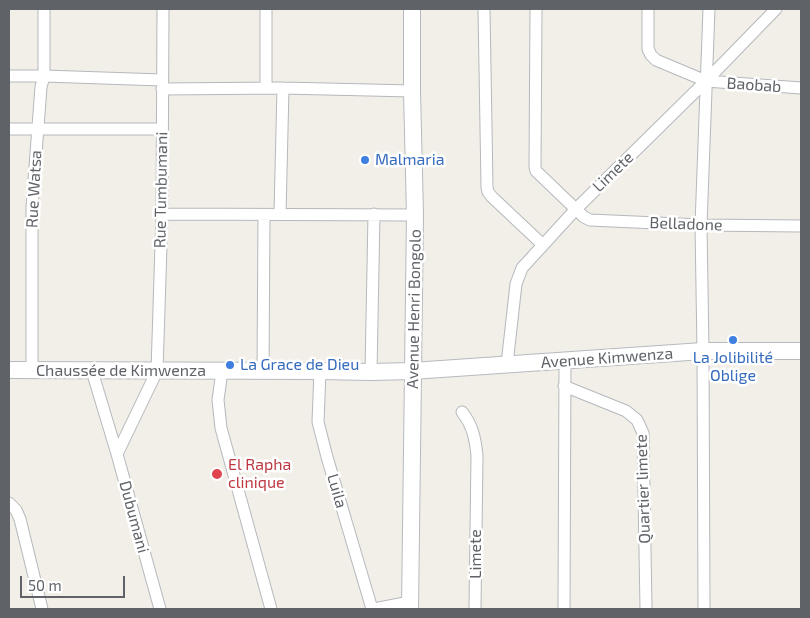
<!DOCTYPE html>
<html>
<head>
<meta charset="utf-8">
<style>
	body { margin:0 }
	#map { position:relative; width:810px; height:618px; overflow:hidden; background:#f1efe8; font-family:"Exo 2",sans-serif }
	canvas { display:block }
	.frame { position:absolute; inset:0; border:10px solid #5f6368; pointer-events:none }
	.scale { position:absolute; left:20px; top:576px; width:105px; height:22px; box-sizing:border-box; border:2px solid #5f6368; border-top:0; padding-left:6px; font-size:15px; line-height:18px; white-space:nowrap; color:#5f6368; -webkit-text-stroke:4px #fff; paint-order:stroke }
</style>
</head>
<body>
<div id="map">
<canvas width="810" height="618"></canvas>
<div class="frame"></div>
<div class="scale">50 m</div>
</div>
<script>
const c = document.querySelector('canvas').getContext('2d');
c.lineJoin = 'round';
function trace(path, color, width, dash) { c.strokeStyle = color; c.lineWidth = width; c.lineCap = dash ? 'butt' : 'round'; c.setLineDash(dash || []); c.stroke(path); }
function write(font, color, halo, rows, align = 'center') {
  c.font = font + ' "Exo 2",sans-serif'; c.lineWidth = 5; c.setLineDash([]); c.textBaseline = 'middle'; c.strokeStyle = halo; c.fillStyle = color; for (const [text, x, y, turn = 0] of rows) {
    c.save(); c.translate(x, y); c.rotate((+turn || 0) * Math.PI / 180); c.textAlign = isNaN(turn) ? turn : align; if (halo) c.strokeText(text, 0, 0); c.fillText(text, 0, 0); c.restore();
  }
}
const street = new Path2D(`
	M266 9V88
	M484 9 487 187 488 192 492 197 543 245
	M536 9 535 167 536 171 584 217 590 220 701 225 801 226
	M648 9V49L651 55 656 60 706 81 801 88
	M9 76H44L162 80
	M162 89 283 88 412 91
	M9 129H162
	M162 214 415 215
	M280 214 283 88
	M507 364 516 284 522 268 576 209 706 81 776 9
	M32 371V207L41 87 44 76V9
	M92 371 117 454 160 609
	M222 371 218 400 221 428 271 609
	M263 371 264 215
	M320 371 318 422 327 457 372 609
	M371 372 374 214
	M564 386 626 411 637 420 643 433 646 609
	M462 412C473 426 475 438 477 455L475 609
	M117 454 157 371 162 214 163 9
	M9 503 16 510 20 519 42 609
	M374 609 410 602
	M564 609 565 361
	M704 609 703 351 701 225 709 9`);
const secondary = new Path2D(`
	M9 370 320 371 371 372 412 371 703 351H801
	M410 609 415 215 412 91V9`);
const markers = [
	[365,160,5,"#3f7fe0"],
	[733,340,5,"#3f7fe0"],
	[230,365,5,"#3f7fe0"],
	[217,474,6,"#e0444e"]
];
const streetNames = [
	["Baobab",754,85,4],
	["Limete",613,172,-44],
	["Rue Watsa",34,189,-87],
	["Rue Tumbumani",161,190,-89],
	["Belladone",686,224,2],
	["Avenue Henri Bongolo",414,309,-89],
	["Avenue Kimwenza",607,358,-4],
	["Chaussée de Kimwenza",121,371],
	["Quartier limete",643,489,-92],
	["Luila",337,491,74],
	["Dubumani",134,517,75],
	["Limete",476,554,-90]
];
const shopNames = [
	["Malmaria",375,160],
	["La Jolibilité",733,358,"center"],
	["Oblige",733,376,"center"],
	["La Grace de Dieu",240,365]
];
const healthNames = [
	["El Rapha",228,465],
	["clinique",228,483]
];
trace(street, '#b5b8bc', 13);
trace(secondary, '#b6babf', 18);
trace(street, '#fff', 11);
trace(secondary, '#fff', 16);
for (const [x, y, r, color] of markers) { const dot = new Path2D(); dot.arc(x, y, r, 0, 2 * Math.PI); c.fillStyle = color; c.fill(dot); trace(dot, '#fff', 2); }
write('16px', '#5f6368', '#fff', streetNames);
write('16px', '#366cbe', '#fff', shopNames, 'left');
write('16px', '#be3a42', '#fff', healthNames, 'left');
</script>
</body>
</html>
